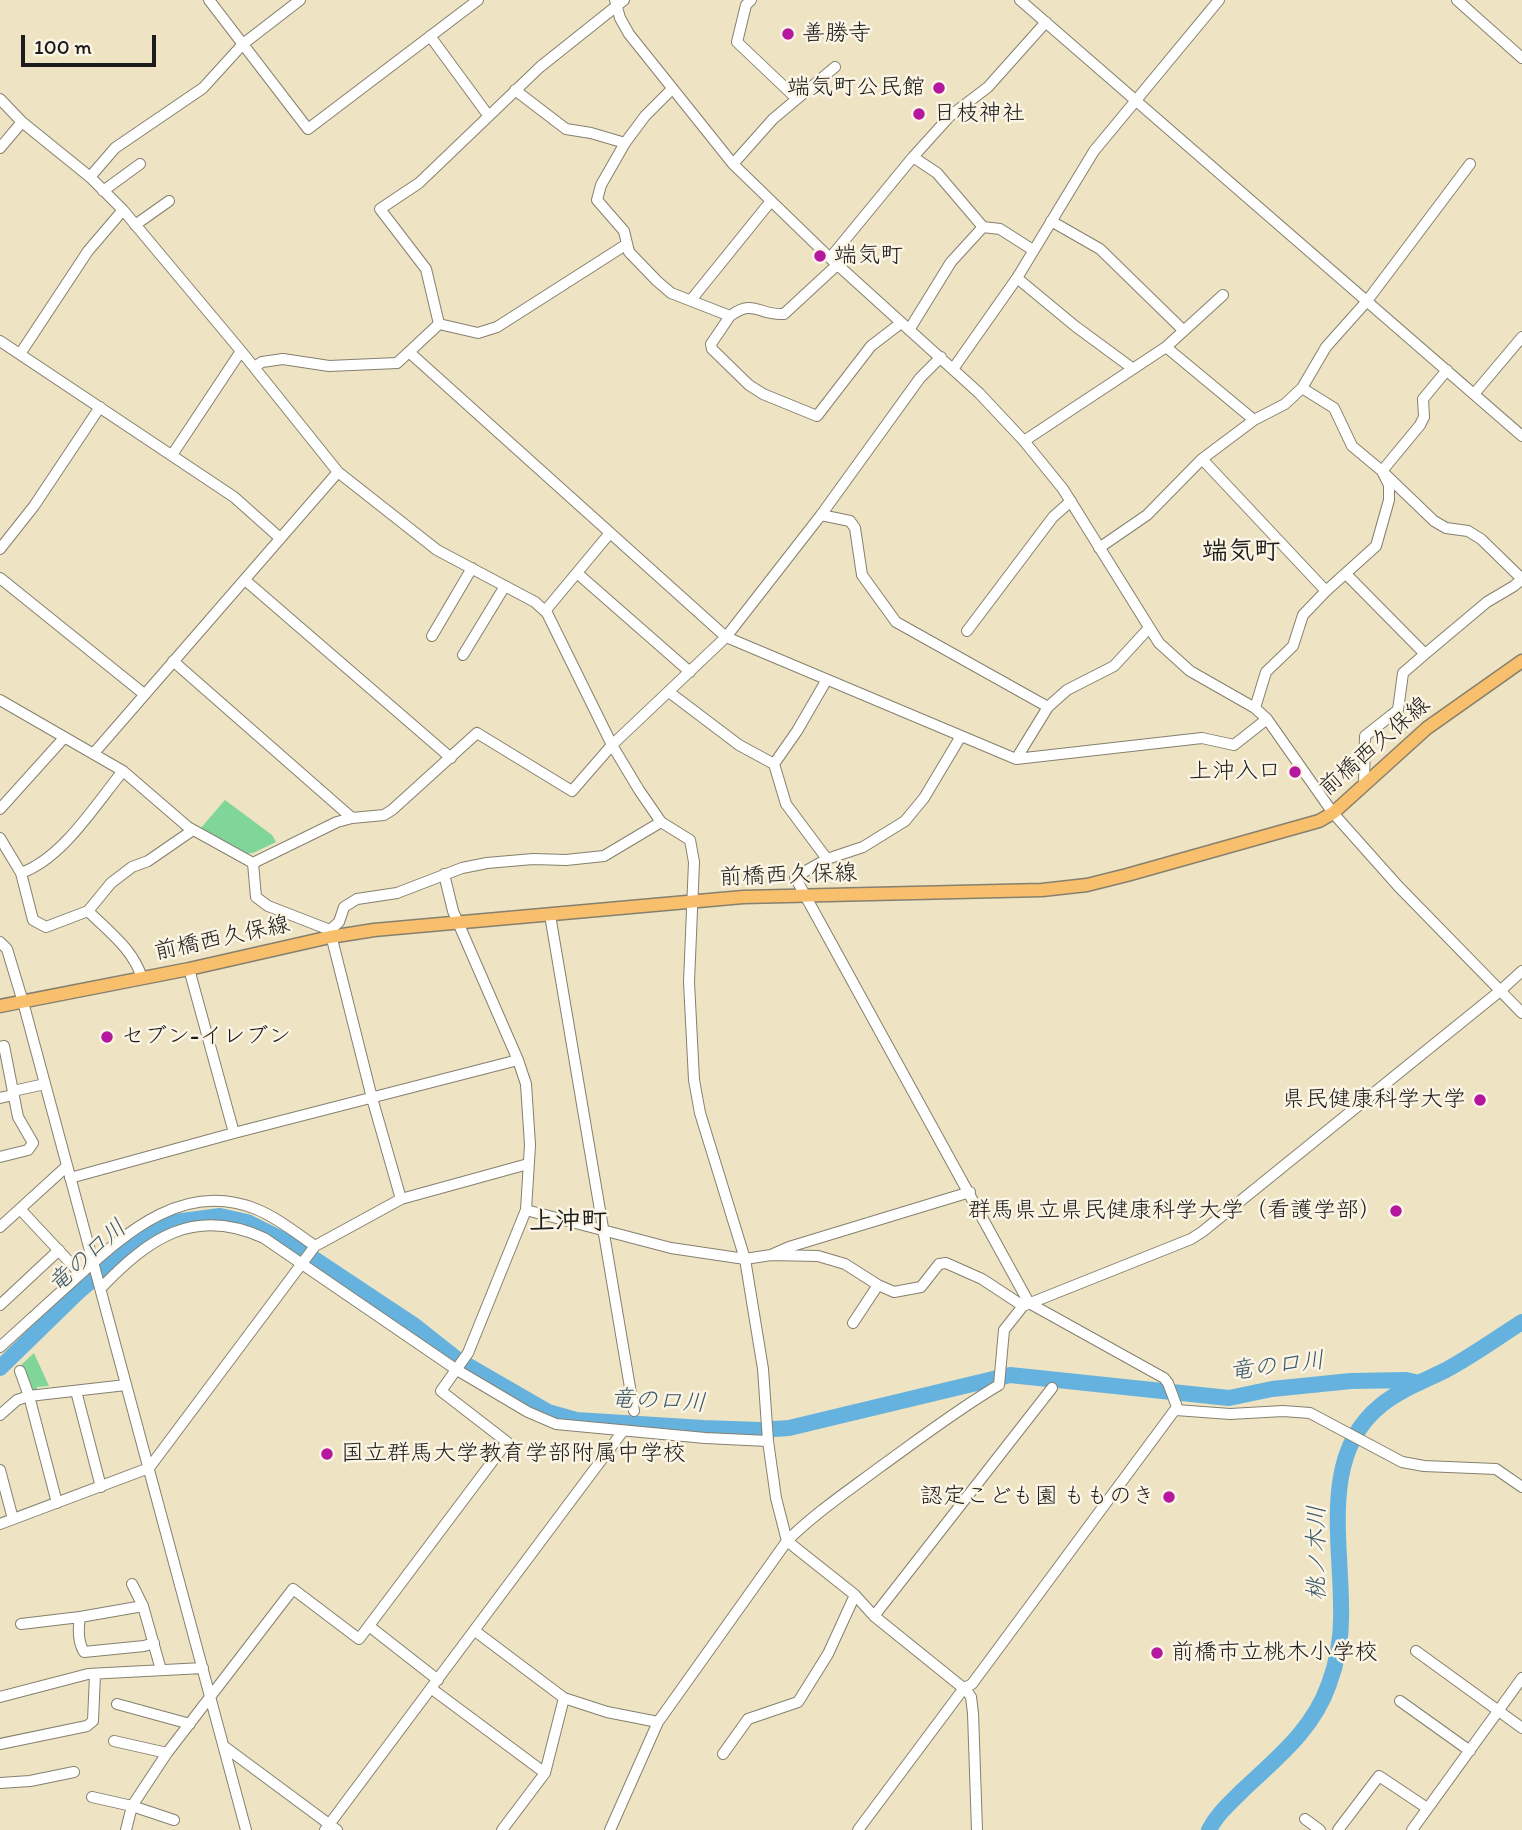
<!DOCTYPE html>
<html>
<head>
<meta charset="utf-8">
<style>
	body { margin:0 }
	#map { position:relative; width:1522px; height:1830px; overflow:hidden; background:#eee3c2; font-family:Itim,sans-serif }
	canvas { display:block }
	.scale { position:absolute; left:21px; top:35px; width:135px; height:32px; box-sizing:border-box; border:4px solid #1c1c1c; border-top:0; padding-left:9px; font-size:21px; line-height:24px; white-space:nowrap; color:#1c1c1c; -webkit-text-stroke:5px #fcf5e5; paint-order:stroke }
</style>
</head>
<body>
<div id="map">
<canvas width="1522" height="1830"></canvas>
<div class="scale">100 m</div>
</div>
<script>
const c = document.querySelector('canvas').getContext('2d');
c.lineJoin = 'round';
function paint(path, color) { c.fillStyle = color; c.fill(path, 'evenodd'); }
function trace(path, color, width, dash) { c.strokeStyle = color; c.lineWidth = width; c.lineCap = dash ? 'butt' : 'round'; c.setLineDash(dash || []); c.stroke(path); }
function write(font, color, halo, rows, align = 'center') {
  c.font = font + ' Itim,"Klee One",sans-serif'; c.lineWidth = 5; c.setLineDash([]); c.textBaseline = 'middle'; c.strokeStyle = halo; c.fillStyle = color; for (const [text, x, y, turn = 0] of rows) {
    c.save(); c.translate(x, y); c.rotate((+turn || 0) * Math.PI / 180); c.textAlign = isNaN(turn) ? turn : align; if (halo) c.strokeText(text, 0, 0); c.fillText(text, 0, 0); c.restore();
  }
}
const green = new Path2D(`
	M225 800 272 835 276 842 253 853 243 854 200 829Z
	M34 1353 49 1386 37 1387V1391H32L21 1365Z`);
const river = new Path2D(`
	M0 1368 77 1293 137 1241 167 1223 220 1216 247 1222 293 1245 415 1326 458 1360 548 1412 576 1420 703 1428 760 1430 789 1428 1010 1375 1229 1398 1272 1389 1351 1381 1406 1380 1419 1383
	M1209 1830C1217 1814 1230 1803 1243 1790 1277 1758 1313 1730 1329 1684 1338 1660 1342 1632 1341 1606 1341 1540 1321 1454 1380 1406 1399 1390 1424 1381 1446 1370 1472 1356 1497 1338 1522 1322`);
const minor = new Path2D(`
	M209 0 308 129 478 0
	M615 0 620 18 629 34 733 164 830 258 979 393 1024 441 1063 489 1159 643 1190 671 1255 708 1267 719 1333 813 1398 886 1522 1013
	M751 0 746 5 737 42 796 98
	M1020 0 1522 436
	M1457 0 1522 58
	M430 36 488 115
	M515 90 566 129 591 133 625 143 601 185 597 200 624 231 629 252 657 281 671 293 730 316 711 344 712 349 749 385 763 394 817 416 871 346 901 323
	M0 99 22 122 90 177 123 210 241 351 338 472 437 550 535 602 547 613 612 745 639 790 661 822 690 840 694 862 689 982 694 1080 700 1113 745 1259 763 1369 768 1441 776 1498 787 1541 855 1595 874 1616 967 1691 971 1697 973 1713 977 1830
	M625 143 645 116 672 89
	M0 148 22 122
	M913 157 937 173 983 227 1000 229 1033 250
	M733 164 773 119 835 67
	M90 177 115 148 203 88 243 44 300 0
	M103 191 140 164
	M1051 221 1100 249 1183 330
	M135 225 169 201
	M830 258 913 157 950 116 988 87 1046 22
	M1017 278 1075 326 1132 368
	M691 300 771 201
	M730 316C754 298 759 316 784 314L837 265
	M439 324 409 352 726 637 1016 759 1202 738 1234 745 1267 719
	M439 324 426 269 380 209 419 183 540 67 624 0
	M439 324 478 333 497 327 627 244
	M909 330 951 262 983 227
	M0 341 234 497 280 538
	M1166 347 1223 295
	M20 354 88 251 123 210
	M254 367 262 362 283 359 329 366 397 363 409 352
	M953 369 1017 278 1094 151 1219 0
	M1447 370 1423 399 1424 417 1420 425 1382 471 1434 521 1446 528 1468 531 1481 539 1522 579
	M1474 394 1522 337
	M1024 441 1166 347 1254 420
	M172 455 241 351
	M1202 459 1326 591
	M821 515 850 521 855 528 862 575 896 622 1048 707
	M1099 548 1147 515 1202 459 1254 420 1285 404 1302 388 1326 347 1367 301 1470 164
	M0 549 34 506 100 407
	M577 573 690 672
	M1346 574 1425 654 1487 602 1514 586 1522 579
	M0 578 144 694
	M245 580 451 758
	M545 611 610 533
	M967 631 1053 517 1071 501
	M432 636 472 568
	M463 655 505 586
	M173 661 352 818
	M669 692 739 745 774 764 797 731 826 681
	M0 700 123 771 188 827 253 863 337 822 352 818 384 815 392 810 477 733 572 791 612 745 726 637 821 515 920 378 941 357
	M1255 708 1266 672 1293 646 1303 615 1326 591 1376 546 1389 500V485L1382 471 1352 446 1334 408 1302 388
	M94 753 338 472
	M1016 759 1048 707 1067 690 1114 666 1149 628
	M774 764 786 804 827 859
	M1364 785 1365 736 1398 710 1403 673 1425 654
	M0 809 63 739
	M0 838 21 873 33 920 46 927 88 911 111 883 132 867 148 861 193 830
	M253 863 256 897 268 906 330 930
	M21 873C63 858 95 805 123 771
	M88 911C109 932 133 949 142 978
	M550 915 634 1411
	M330 930 339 922 344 907 357 899 397 893 462 868 487 863 533 859 566 860 604 856 661 822
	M330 931 372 1098 401 1199
	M0 942 7 949 23 1002 246 1830
	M189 969 234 1133
	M0 1047 4 1046 18 1117 33 1143 28 1150 0 1157
	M13 1091 45 1084
	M0 1098 13 1095
	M70 1178 234 1133 518 1060
	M20 1209 76 1269 77 1277
	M526 1210 671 1248 745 1259 771 1255 818 1256 845 1264 878 1285 894 1292 921 1287 939 1264 946 1263 982 1279 1023 1306
	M0 1227 67 1166
	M773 1254 789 1247 970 1192
	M101 1288C149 1238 194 1206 264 1238L457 1370 528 1412 556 1424 705 1438 768 1441
	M0 1305 59 1250
	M853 1323 878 1285
	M0 1347C25 1324 51 1301 76 1278 126 1233 183 1180 256 1209 278 1218 296 1233 315 1246
	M20 1371 29 1396 57 1503
	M76 1391 101 1487
	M1176 1410 1230 1414 1283 1411 1310 1413 1402 1462 1424 1466 1496 1469 1522 1487
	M0 1415 17 1400 29 1396 126 1385
	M0 1470 13 1519
	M0 1524 149 1468 315 1246 401 1199 528 1164
	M132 1584 143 1606 161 1670
	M143 1606 80 1617C78 1629 78 1642 84 1652L144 1646 154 1643
	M874 1616 1052 1388
	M21 1624 80 1617
	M369 1626 438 1680
	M475 1631 564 1698
	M1416 1651 1522 1728
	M432 1689 545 1773
	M0 1697 88 1674 203 1668
	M1400 1701 1470 1751
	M117 1704 190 1724
	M114 1741 167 1753
	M0 1744 87 1726 93 1721 95 1674
	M225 1747 337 1830
	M723 1754 748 1719 798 1702 828 1654 855 1595
	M0 1783 30 1781 74 1772
	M92 1797 132 1806 174 1820
	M1305 1819 1320 1830
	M126 1830 132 1806 167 1753 293 1589 359 1639 507 1442 441 1391 468 1353 526 1210 530 1145 526 1084 518 1060 453 911 444 874
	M325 1830 623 1431
	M502 1830 545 1773 564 1698 607 1712 658 1722
	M610 1830 658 1722 787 1541C815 1513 848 1491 880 1467 919 1439 958 1409 999 1385L1004 1330 1023 1306 1191 1239 1202 1232 1500 991 1522 971
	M858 1830 964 1688 972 1684 1177 1407 1168 1383 1164 1378 1029 1303 795 877 827 859 863 847 905 821 924 798 961 736
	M1338 1830 1379 1776 1427 1808
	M1412 1830 1522 1678`);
const major = new Path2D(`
	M0 1006 189 969 330 937 374 930 743 897 1042 890 1087 885 1127 875 1319 821 1333 813 1427 728 1522 661`);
const markers = [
	[788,34,7,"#b5179e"],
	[939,88,7,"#b5179e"],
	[919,114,7,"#b5179e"],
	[820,256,7,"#b5179e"],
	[1295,772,7,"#b5179e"],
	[107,1037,7,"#b5179e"],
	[1480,1100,7,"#b5179e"],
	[1396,1211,7,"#b5179e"],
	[327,1454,7,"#b5179e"],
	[1169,1497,7,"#b5179e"],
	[1157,1653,7,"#b5179e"]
];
const poiNames = [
	["善勝寺",802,34],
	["端気町公民館",925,88,"right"],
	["日枝神社",933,114],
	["端気町",834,256],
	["上沖入口",1281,772,"right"],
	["セブン-イレブン",121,1037],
	["県民健康科学大学",1466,1100,"right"],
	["群馬県立県民健康科学大学（看護学部）",1382,1211,"right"],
	["国立群馬大学教育学部附属中学校",341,1454],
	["認定こども園 もものき",1155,1497,"right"],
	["前橋市立桃木小学校",1171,1653]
];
const streetNames = [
	["前橋西久保線",1375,747,-41],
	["前橋西久保線",788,876,-2],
	["前橋西久保線",222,939,-12]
];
const waterNames = [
	["竜の口川",88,1257,-42],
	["竜の口川",1277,1367,-7],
	["竜の口川",658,1402,3],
	["桃ノ木川",1318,1553,-90]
];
const quarterNames = [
	["端気町",1241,552],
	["上沖町",568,1222]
];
paint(green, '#80d699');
trace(river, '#65b2de', 16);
trace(minor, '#85806f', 12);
trace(major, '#85806f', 15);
trace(minor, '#fff', 10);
trace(major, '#f8bf6c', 12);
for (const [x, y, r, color] of markers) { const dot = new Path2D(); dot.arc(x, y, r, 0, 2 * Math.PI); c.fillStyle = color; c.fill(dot); trace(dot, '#fcf5e5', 2.5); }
write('23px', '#1c1c1c', '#fcf5e5', poiNames, 'left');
write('23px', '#1c1c1c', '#fcf5e5', streetNames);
write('italic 24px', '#39586a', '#fcf5e5', waterNames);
write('bold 26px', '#1c1c1c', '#fcf5e5', quarterNames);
</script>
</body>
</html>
